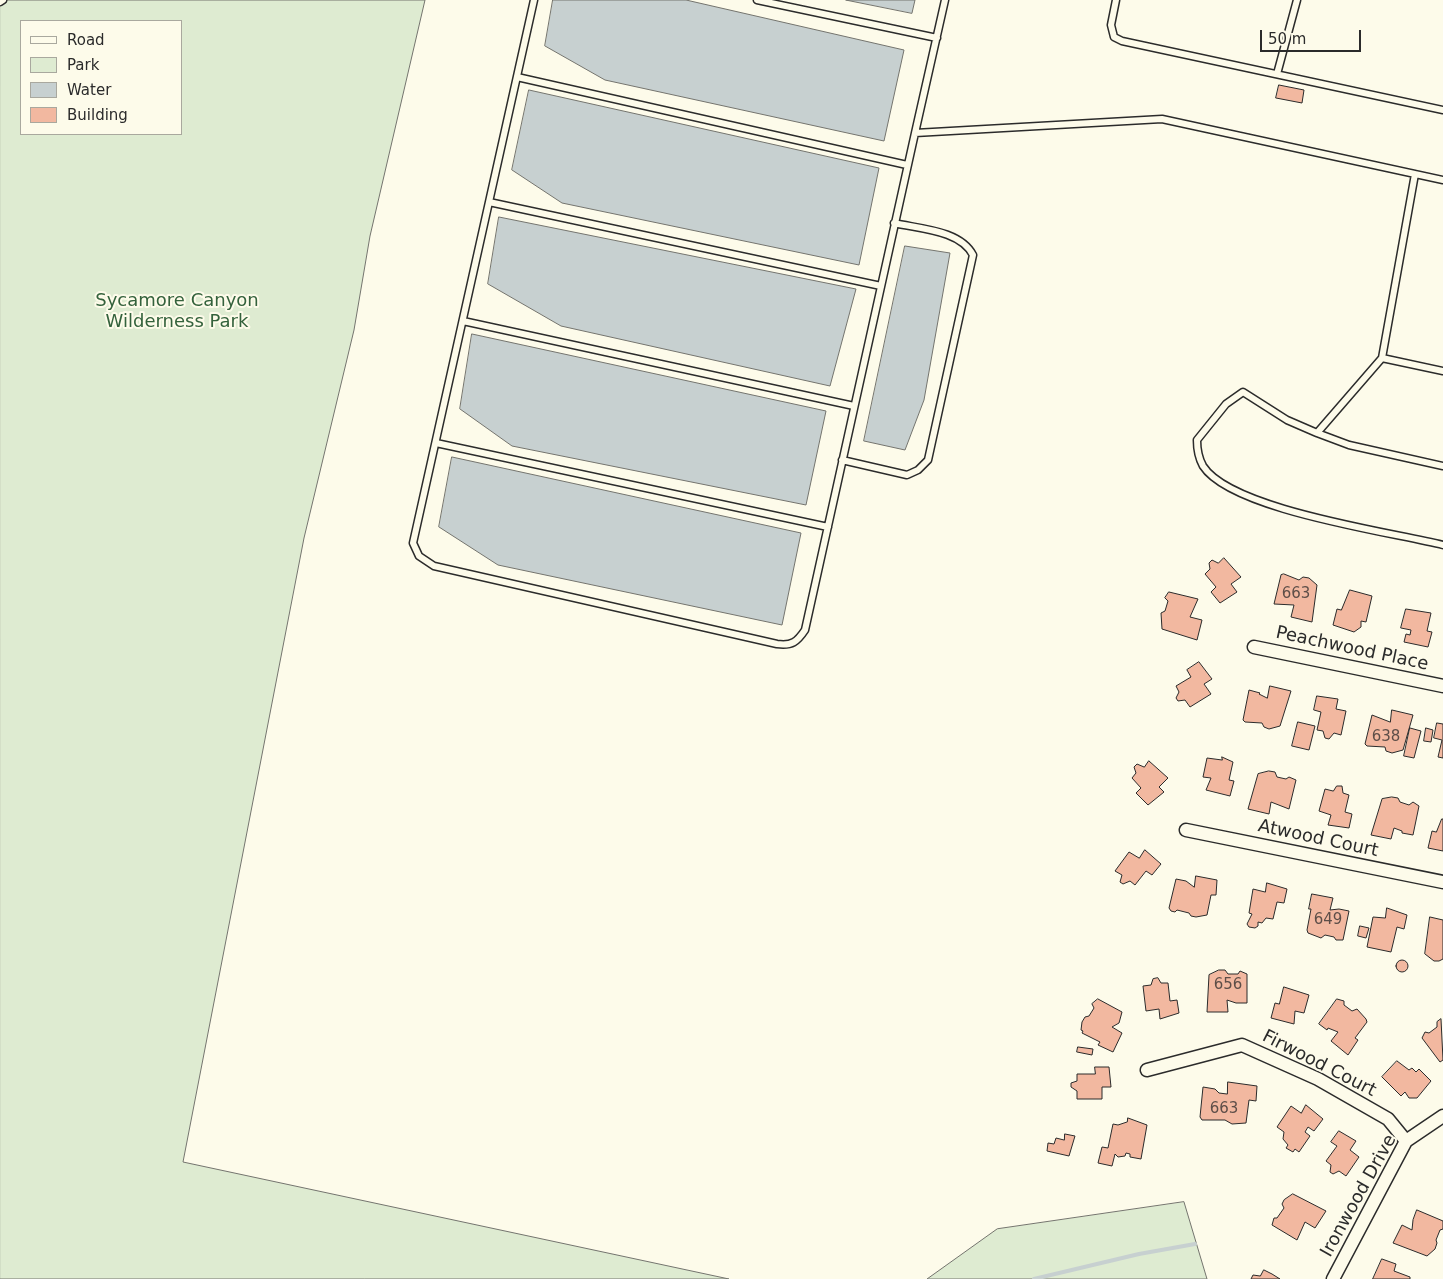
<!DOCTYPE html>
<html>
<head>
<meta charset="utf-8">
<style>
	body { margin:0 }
	#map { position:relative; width:1443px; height:1279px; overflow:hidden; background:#fdfbea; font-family:"DejaVu Sans",sans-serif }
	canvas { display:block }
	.legend { position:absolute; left:20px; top:20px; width:162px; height:115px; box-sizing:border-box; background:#fdfbea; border:1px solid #a9a89e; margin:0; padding:6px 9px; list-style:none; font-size:15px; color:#2b2b2b }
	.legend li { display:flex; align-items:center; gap:10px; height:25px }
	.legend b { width:25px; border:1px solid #a9a89e }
	.scale { position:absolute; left:1260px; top:30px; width:101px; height:22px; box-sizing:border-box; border:2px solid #2b2b2b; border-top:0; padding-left:6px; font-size:15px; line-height:18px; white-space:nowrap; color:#2b2b2b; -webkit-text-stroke:4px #fdfbea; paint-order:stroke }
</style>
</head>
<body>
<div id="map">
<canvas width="1443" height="1279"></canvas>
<ul class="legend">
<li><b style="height:6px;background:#fdfbea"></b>Road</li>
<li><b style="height:14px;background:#deebd1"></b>Park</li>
<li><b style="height:14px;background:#c7d0d0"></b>Water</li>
<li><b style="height:14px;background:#f2b8a0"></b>Building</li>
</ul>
<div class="scale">50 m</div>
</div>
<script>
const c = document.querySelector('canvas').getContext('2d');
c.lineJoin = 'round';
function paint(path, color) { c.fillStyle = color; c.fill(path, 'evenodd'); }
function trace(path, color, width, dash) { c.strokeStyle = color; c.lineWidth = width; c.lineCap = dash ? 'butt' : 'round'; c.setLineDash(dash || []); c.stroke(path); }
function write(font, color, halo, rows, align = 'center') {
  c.font = font + ' "DejaVu Sans",sans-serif'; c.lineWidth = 4; c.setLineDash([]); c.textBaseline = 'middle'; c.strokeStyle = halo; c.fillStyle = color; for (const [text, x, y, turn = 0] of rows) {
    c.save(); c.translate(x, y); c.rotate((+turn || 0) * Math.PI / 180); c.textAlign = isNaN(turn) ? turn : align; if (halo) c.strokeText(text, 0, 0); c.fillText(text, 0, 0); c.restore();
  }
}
const green = new Path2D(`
	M0 0H425L370 236 354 330 304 538 183 1162 729 1279H0ZM21 21H181V134H21Z
	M1184 1202 1207 1279H927L997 1229Z`);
const water = new Path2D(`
	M553 0H686L904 50 884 141 605 80 545 46Z
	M846 0H915L912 13Z
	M529 90 879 168 859 265 562 203 512 170Z
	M499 217 856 289 830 386 561 326 488 284Z
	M905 246 950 253 924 400 905 450 864 441Z
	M472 334 826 411 806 505 512 446 460 409Z
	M452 457 801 533 782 625 498 565 439 527Z`);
const stream = new Path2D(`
	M1034 1279 1139 1254 1195 1244`);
const building = new Path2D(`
	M1279 85 1304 90 1302 103 1276 98Z
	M1224 558 1241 577 1231 584 1237 592 1220 603 1211 592 1216 587 1205 574 1210 569 1209 563 1212 560 1218 563Z
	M1284 574 1299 580 1303 577 1309 578 1317 585 1312 622 1291 617 1294 605 1274 604 1281 575Z
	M1350 590 1372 596 1366 622 1361 621V627L1354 632 1333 625 1337 609 1341 610Z
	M1169 592 1198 599 1190 617 1202 620 1197 640 1162 629 1161 613 1165 611 1168 601 1165 598Z
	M1406 609 1431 613 1427 631 1432 632 1428 647 1404 642 1406 634 1410 635 1411 630 1401 628Z
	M1199 662 1212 679 1204 684 1211 694 1190 707 1185 700 1178 701 1176 698 1179 692 1176 686 1191 677 1187 670Z
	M1270 686 1291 691 1280 726 1269 729 1264 727 1262 723 1245 722 1243 720 1249 690 1260 693 1259 694 1267 698Z
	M1317 696 1338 699 1336 709 1346 711 1341 735 1334 733 1329 739 1325 738 1323 731 1317 730 1321 712 1314 710Z
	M1392 710 1413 715 1403 750 1392 753 1386 751 1385 747 1367 746 1365 744 1372 715 1390 722Z
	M1298 722 1315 726 1309 750 1292 746Z
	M1437 723 1443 724V758L1438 757 1442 740 1434 738Z
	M1410 728 1421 731 1414 758 1404 756Z
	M1426 728 1433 730 1431 742 1424 741Z
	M1222 757 1233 762 1229 780 1234 781 1230 796 1206 790 1211 778 1203 777 1207 758 1222 760Z
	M1149 761 1168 778 1159 787 1164 792 1148 805 1136 793 1141 788 1132 778 1136 773 1134 767 1137 764 1144 767Z
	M1269 771 1275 772 1277 777 1286 779 1289 777 1296 780 1289 809 1271 802 1269 814 1248 809 1258 774Z
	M1337 786H1342L1343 793 1349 795 1345 812 1352 814 1349 828 1328 825 1331 815 1319 811 1325 789 1333 791Z
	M1392 797 1398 798 1400 802 1409 805 1413 802 1419 806 1413 835 1402 833V831L1394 828 1391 839 1371 835 1382 799Z
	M1442 819H1443V851L1428 848 1432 831 1436 832Z
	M1145 850 1161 864 1152 875 1146 871 1135 885 1130 881 1123 884 1120 882 1122 875 1115 871 1129 852 1139 858Z
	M1196 876 1217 880 1216 895H1211L1207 915 1196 917 1191 916 1189 913 1177 910 1175 912 1171 911 1169 908 1176 879 1186 881 1194 887Z
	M1267 883 1287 889 1284 903 1277 902 1273 919 1266 918 1262 923 1258 922V926L1255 928 1249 927 1247 924 1252 914 1249 913 1253 889 1265 892Z
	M1312 894 1333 898 1330 910 1339 909 1349 911 1343 940H1336L1334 937 1325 935 1321 938 1308 933 1307 930 1311 909H1309Z
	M1387 908 1407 915 1404 929 1397 927 1391 952 1367 947 1373 917 1385 918Z
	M1430 917 1443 920V959L1439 961H1434L1425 954Z
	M1360 926 1369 928 1366 938 1358 936Z
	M1396 966a6 6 0 1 1 12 0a6 6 0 1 1-12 0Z
	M1219 970H1225L1228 974H1238L1240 971 1247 974V1003H1236L1227 1000 1228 1012H1207L1209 975Z
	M1158 978 1161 983H1168L1170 1001 1177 1000 1179 1013 1160 1019 1159 1009 1146 1011 1143 986 1151 985 1153 979Z
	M1284 987 1309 995 1304 1013 1295 1011 1294 1024 1271 1018 1275 1003 1279 1004Z
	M1098 999 1122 1012 1119 1023 1112 1027 1122 1033 1113 1052 1098 1045 1100 1042 1082 1033 1083 1031 1081 1030 1082 1022 1085 1017 1089 1016 1094 1008 1092 1004Z
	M1337 999 1344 1001V1005L1352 1011 1357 1009 1366 1019 1367 1022 1355 1038 1358 1040 1348 1055 1331 1041 1338 1032 1328 1028 1327 1030 1319 1024Z
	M1441 1019 1443 1060 1440 1062 1422 1038 1425 1032 1429 1033 1437 1027V1022Z
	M1078 1047 1093 1049 1092 1055 1077 1052Z
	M1397 1061 1409 1070 1412 1068 1416 1072 1419 1069 1431 1081 1417 1098H1409L1405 1092 1401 1096 1382 1077Z
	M1095 1067H1109L1111 1087H1102V1099H1077V1091L1071 1087V1083L1077 1081V1074H1095Z
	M1228 1082 1257 1086 1256 1101 1249 1100 1246 1123 1232 1124 1225 1120H1202L1200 1117 1203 1087 1215 1089 1219 1093 1227 1094Z
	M1306 1105 1323 1119 1314 1131 1308 1127 1305 1132 1310 1136 1299 1152 1295 1149 1293 1152 1286 1148 1288 1145 1283 1139 1284 1132 1277 1127 1291 1106 1301 1113Z
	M1128 1118 1147 1125 1141 1159 1130 1157V1154L1126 1153 1125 1156 1118 1157 1115 1154 1112 1166 1098 1163 1102 1147 1108 1148 1113 1124 1118 1125 1127 1122Z
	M1339 1131 1356 1141 1350 1150 1359 1157 1346 1176 1339 1171 1333 1174 1330 1172 1331 1165 1326 1161 1337 1146 1331 1142Z
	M1065 1134 1075 1136 1069 1156 1047 1151 1048 1143 1054 1144 1056 1138 1064 1140Z
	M1293 1194 1326 1211 1315 1228 1305 1222 1297 1240 1272 1225 1274 1218H1277L1284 1208 1282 1204 1284 1200Z
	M1417 1210 1443 1221V1229L1440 1230 1436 1240 1437 1243 1435 1249 1427 1256 1393 1243 1402 1225 1412 1230 1413 1220Z
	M1382 1259 1396 1264 1394 1271 1410 1277V1279H1373Z
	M1264 1270 1272 1274 1280 1279H1251L1253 1275 1260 1276Z`);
const lane = new Path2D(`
	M534 0 413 543 419 556 434 566 777 644C792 646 797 642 805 630L915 133
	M757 0 937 38
	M945 0 915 133 1162 119 1443 180
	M1116 0 1111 25 1114 37 1122 41 1443 110
	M0 2 3 0
	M1277 74 1297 0
	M517 77 907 165
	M1415 174 1382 358 1443 371
	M489 202 881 286
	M463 321 854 406
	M1382 358 1317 433 1349 445 1443 466
	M1317 433 1287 420 1243 392 1226 404 1197 440C1197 450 1198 457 1203 466 1231 510 1391 532 1443 545
	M436 443 828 527
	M842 460 907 475 918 470 928 460 973 255C960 230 920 229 894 223`);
const street = new Path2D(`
	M1254 647 1443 686
	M1186 830 1443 882
	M1147 1070 1242 1045 1318 1079 1388 1119 1406 1141
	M1333 1279 1406 1141 1443 1116`);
const numberNames = [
	["663",1296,594],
	["638",1386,737],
	["649",1328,920],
	["656",1228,985],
	["663",1224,1109]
];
const parkNames = [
	["Sycamore Canyon",177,301],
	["Wilderness Park",177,322]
];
const streetNames = [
	["Peachwood Place",1352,649,12],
	["Atwood Court",1318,839,12],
	["Firwood Court",1319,1064,27],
	["Ironwood Drive",1359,1196,-61]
];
paint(green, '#deebd1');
trace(green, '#74746e', 1);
paint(water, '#c7d0d0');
trace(water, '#74746e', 1);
trace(stream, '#c7d0d0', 4);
paint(building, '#f2b8a0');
trace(building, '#2b2b2b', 1);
trace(lane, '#2b2b2b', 9);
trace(street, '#2b2b2b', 15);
trace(lane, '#fdfbea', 6);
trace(street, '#fdfbea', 12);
write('15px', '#5d4e48', null, numberNames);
write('18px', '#34623c', '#fdfbea', parkNames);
write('18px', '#2b2b2b', '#fdfbea', streetNames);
</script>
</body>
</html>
